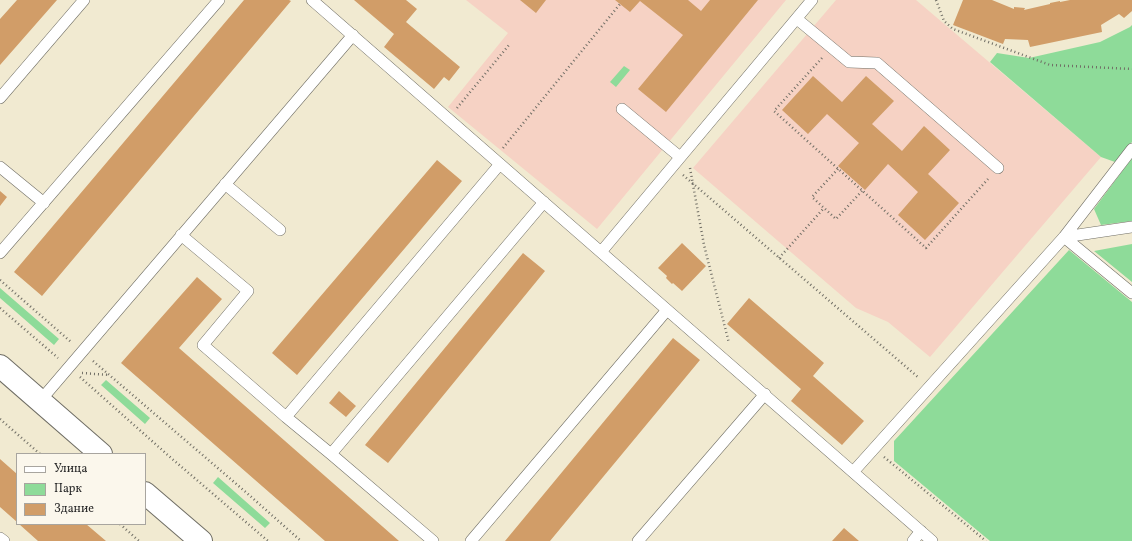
<!DOCTYPE html>
<html>
<head>
<meta charset="utf-8">
<style>
	body { margin:0 }
	#map { position:relative; width:1132px; height:541px; overflow:hidden; background:#f1ead1; font-family:Vollkorn,serif }
	canvas { display:block }
	.legend { position:absolute; left:16px; top:453px; width:130px; height:72px; box-sizing:border-box; background:#fbf7ec; border:1px solid #a8a59f; margin:0; padding:5px 7px; list-style:none; font-size:12px; color:#2b2b2b }
	.legend li { display:flex; align-items:center; gap:8px; height:20px }
	.legend b { width:20px; border:1px solid #a8a59f }
</style>
</head>
<body>
<div id="map">
<canvas width="1132" height="541"></canvas>
<ul class="legend">
<li><b style="height:5px;background:#fff"></b>Улица</li>
<li><b style="height:11px;background:#8edb99"></b>Парк</li>
<li><b style="height:11px;background:#d19d68"></b>Здание</li>
</ul>
</div>
<script>
const c = document.querySelector('canvas').getContext('2d');
c.lineJoin = 'round';
function paint(path, color) { c.fillStyle = color; c.fill(path, 'evenodd'); }
function trace(path, color, width, dash) { c.strokeStyle = color; c.lineWidth = width; c.lineCap = dash ? 'butt' : 'round'; c.setLineDash(dash || []); c.stroke(path); }
const built = new Path2D(`
	M466 0H786L597 229 448 107 508 33Z
	M836 0H916L1101 157 930 357 888 322 856 308 693 168Z`);
const green = new Path2D(`
	M1132 25V142L1115 162 1101 157 990 62 997 53 1029 58 1100 42 1130 27Z
	M624 66 630 70 616 87 610 82Z
	M1132 158V221L1101 225 1094 209Z
	M1132 244V282L1094 251Z
	M1069 250 1132 302V541H990L894 461V441Z
	M0 288 59 339 54 345 0 298Z
	M106 380 150 418 145 424 101 385Z
	M218 477 270 523 265 528 213 483Z`);
const building = new Path2D(`
	M17 0H57L0 65V19Z
	M244 0H289L291 1 42 296 14 272Z
	M354 0H406L417 9 406 22 460 67 449 81 444 77 434 89 384 47 394 34Z
	M520 0H546L536 13Z
	M615 0H688L701 11 710 0H758L666 112 638 89 683 35 640 1 630 12Z
	M963 0H992L1014 9V7L1025 8 1024 10 1050 4V3L1060 1V2L1070 0H1132V11L1124 18 1119 14 1101 25 1102 32 1030 47 1028 40 1005 39 1003 44 953 25Z
	M813 76 842 102 866 76 894 101 872 124 902 151 924 126 950 150 928 174 959 203 925 240 898 215 918 192 888 164 865 190 838 166 859 143 827 114 808 134 782 110Z
	M437 160 462 181 297 375 272 353Z
	M0 191 7 197 0 206Z
	M682 243 706 266 682 291 673 283 672 284 666 278 667 276 658 268Z
	M523 253 545 271 388 463 365 445Z
	M197 277 222 299 179 348 399 541H325L121 363Z
	M749 298 824 363 813 376 864 421 842 445 791 401 801 389 727 324Z
	M673 338 700 360 550 541H505Z
	M339 391 356 406 346 417 329 403Z
	M0 459 17 474V522L0 507Z
	M19 524H86L106 541H38Z
	M844 528 859 541H832Z`);
const path = new Path2D(`
	M936 0 944 21 953 29 1050 65 1132 69
	M822 58 774 111 926 248 988 179
	M457 108 509 45
	M503 148 620 4
	M690 168 704 245 729 343
	M838 169 812 197 836 219 862 191
	M683 175 919 378
	M779 258 824 208
	M0 280 71 342
	M0 308 58 358
	M93 361 248 494 301 541
	M82 373 109 375
	M80 377 170 457 268 541
	M0 419 40 454
	M884 457 986 541
	M120 524 139 541`);
const lane = new Path2D(`
	M312 0 932 541
	M797 19 849 62 877 63 998 168
	M0 98 84 0
	M622 109 680 157
	M0 167 44 203
	M225 184 280 230
	M181 235 248 291 203 345 286 417 500 164
	M1064 237 1132 293
	M1064 237 1132 227
	M601 252 812 0
	M0 253 219 0
	M40 401 353 35
	M286 417 331 454 433 541
	M331 454 544 202
	M853 472 1064 237 1132 149
	M0 538 4 541
	M471 541 667 310
	M638 541 765 394
	M913 541 921 531`);
const secondary = new Path2D(`
	M0 366 101 454
	M145 493 201 541`);
paint(built, '#f6d2c4');
paint(green, '#8edb99');
paint(building, '#d19d68');
trace(lane, '#706e65', 12);
trace(secondary, '#706e65', 24);
trace(path, '#706e65', 2.5, [1, 3]);
trace(lane, '#fff', 11);
trace(secondary, '#fff', 22);
</script>
</body>
</html>
